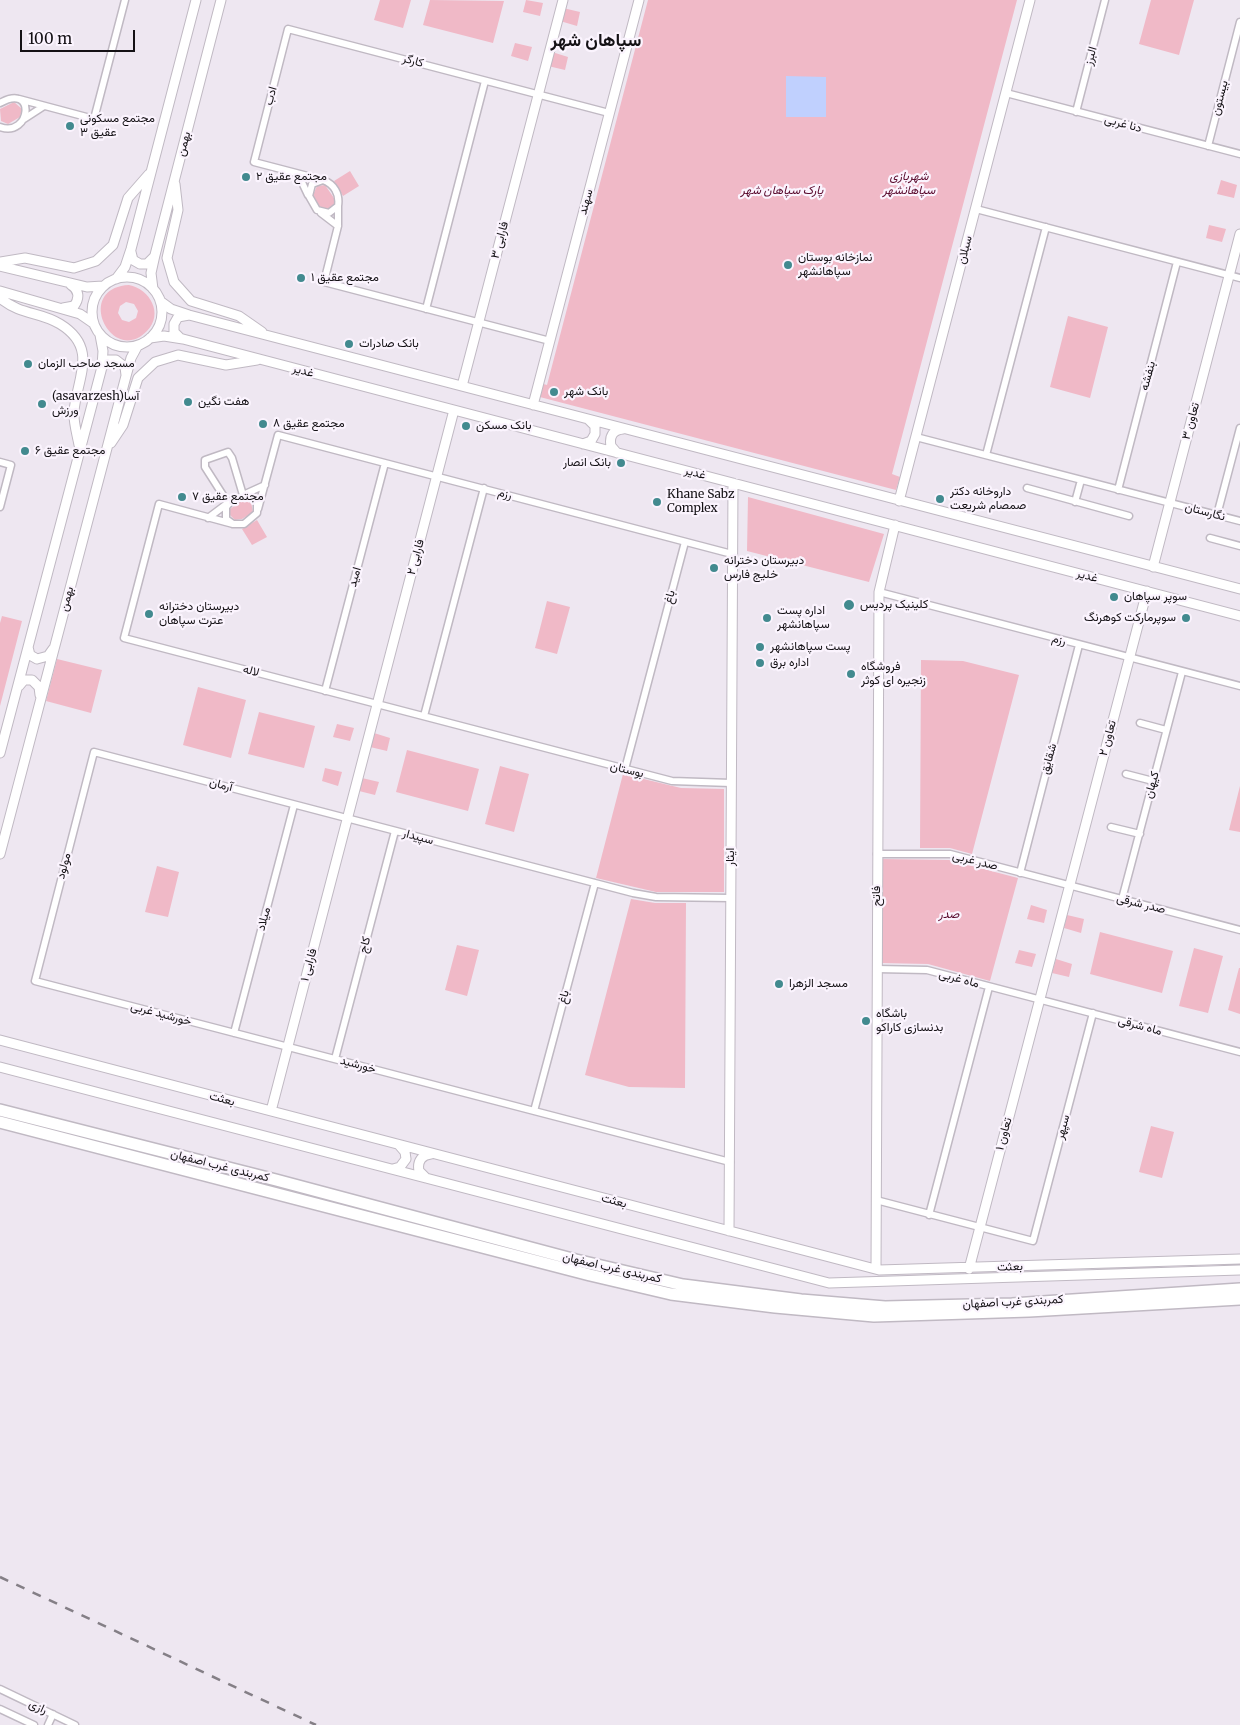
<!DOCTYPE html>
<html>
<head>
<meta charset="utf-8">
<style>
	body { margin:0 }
	#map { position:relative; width:1240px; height:1725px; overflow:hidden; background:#eee7f1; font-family:Merriweather,serif }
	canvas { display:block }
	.scale { position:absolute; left:20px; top:30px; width:115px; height:22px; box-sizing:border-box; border:2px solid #141115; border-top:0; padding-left:6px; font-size:15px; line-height:18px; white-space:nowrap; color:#141115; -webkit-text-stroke:4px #fbf4fe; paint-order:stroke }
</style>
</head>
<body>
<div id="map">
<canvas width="1240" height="1725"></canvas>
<div class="scale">100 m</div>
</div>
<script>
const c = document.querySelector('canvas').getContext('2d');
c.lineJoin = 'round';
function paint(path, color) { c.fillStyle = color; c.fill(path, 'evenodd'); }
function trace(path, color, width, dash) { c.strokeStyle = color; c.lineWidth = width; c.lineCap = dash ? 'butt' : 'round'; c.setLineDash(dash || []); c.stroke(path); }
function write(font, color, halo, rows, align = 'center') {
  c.font = font + ' Merriweather,Vazirmatn,serif'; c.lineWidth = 4.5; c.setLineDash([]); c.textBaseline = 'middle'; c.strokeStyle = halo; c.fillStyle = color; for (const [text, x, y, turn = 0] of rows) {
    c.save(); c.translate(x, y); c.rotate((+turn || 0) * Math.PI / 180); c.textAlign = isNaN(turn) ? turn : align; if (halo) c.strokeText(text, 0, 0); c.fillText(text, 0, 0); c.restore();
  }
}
const green = new Path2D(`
	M380 0H411L403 28 374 20Z
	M430 0 504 1 493 43 423 25Z
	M526 0 543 3 540 16 523 12Z
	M648 0H1017L892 474 900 477 896 490 536 396 540 383 547 385Z
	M1151 0H1194L1179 55 1139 44Z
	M563 8 580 12 577 26 560 21Z
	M515 43 532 47 528 61 511 56Z
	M552 52 568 57 565 70 548 66Z
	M14 102 22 109 20 117 8 124 1 121 0 109Z
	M350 171 359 186 343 196 334 181Z
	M1221 180 1237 185 1234 198 1217 194Z
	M325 185 334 198V204L328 209 320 207 313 195 317 186Z
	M1209 225 1226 229 1222 242 1206 238Z
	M129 285C150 289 164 314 147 331 112 367 73 288 129 285ZM126 302 134 304 138 311 136 318 129 322 122 320 118 313 120 306Z
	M1068 316 1108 327 1090 398 1050 387Z
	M748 497 884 534 869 582 747 551Z
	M243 500 251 502 253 512 242 519 235 520 229 514 230 509Z
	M257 520 267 537 252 545 242 529Z
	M547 601 570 607 557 654 535 648Z
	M2 616 22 621 0 706V623Z
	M57 659 102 670 91 713 46 701Z
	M921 660 963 661 1019 675 972 854 950 848H920Z
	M198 687 246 700 231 758 183 745Z
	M259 712 315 726 304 768 248 754Z
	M337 724 354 728 350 741 333 737Z
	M374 733 390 738 387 751 370 747Z
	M407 750 479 769 468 811 396 792Z
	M500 766 529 774 514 832 485 824Z
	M325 768 342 772 338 786 322 781Z
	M623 774 681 788 724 789V892H656L596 878Z
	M362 778 379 782 375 795 359 791Z
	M1240 786V832L1229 830Z
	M882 859 949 860 1018 878 990 981 928 964 881 963Z
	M157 866 179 872 168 917 145 912Z
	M631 899 655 903H686L685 1088 629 1087 585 1075Z
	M1031 905 1047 910 1044 923 1027 919Z
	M1067 915 1084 919 1081 933 1064 928Z
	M1100 932 1173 951 1162 993 1090 974Z
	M457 945 479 950 467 996 445 990Z
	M1194 948 1223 956 1208 1013 1179 1006Z
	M1019 950 1036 954 1032 967 1015 963Z
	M1056 959 1072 964 1069 977 1052 973Z
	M1239 968H1240V1014L1228 1010Z
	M1151 1126 1174 1132 1162 1178 1139 1172Z`);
const water = new Path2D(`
	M786 76 826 77V117H786Z`);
const street = new Path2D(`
	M1006 93 1240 154
	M19 99 94 119 125 0
	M0 103C37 82 31 138 0 127
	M1076 112 1105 0
	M24 119 44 106
	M1208 146 1240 22
	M298 174 308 195
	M323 180 254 162 288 29 609 113
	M323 180C334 184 340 194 338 206L329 213 317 210 309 196 312 184Z
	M338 206V226L324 282 550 341
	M976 209 1240 278
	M321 213 338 226
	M426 309 485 81
	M916 437 1240 521
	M986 455 1046 227
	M0 462 11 465 0 507
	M1027 488 1129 516
	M1118 490 1177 262
	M246 495 257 501V513L244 524H233L226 519V507L231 501Z
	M1075 502 1081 480
	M258 509 278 435 732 554
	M1217 515 1240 428
	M208 518 228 503 205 467V460L228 452 232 458 243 495 265 485
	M233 524 159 504 124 638 672 781 731 783
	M1210 538 1240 546
	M879 592 1240 686
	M325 691 385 463
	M424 716 484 488
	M1140 723 1166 730
	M625 769 685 542
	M1126 774 1153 781
	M1111 827 1140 834
	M877 854H950L1240 930
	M1020 873 1079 645
	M1122 899 1182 672
	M877 969 927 970 1240 1052
	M234 1033 294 805
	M335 1059 395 831
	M534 1111 595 883
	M730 1162 35 981 94 752 633 893 656 897 731 898
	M876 1200 1033 1241 1093 1013
	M929 1215 989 987
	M0 1689 75 1725
	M0 1709 34 1725
	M48 1725 53 1714`);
const secondary = new Path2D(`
	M175 184 178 210 167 258 174 282 191 301 239 316 262 332
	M131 252 133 260 140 264H147L154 257
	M0 262 25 258 74 268 96 261 113 245 128 198 149 174
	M0 266 87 287 103 286
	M92 312a35 35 0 1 1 70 0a35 35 0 1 1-70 0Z
	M116 279 125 267 131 249 196 0
	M153 289 151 273 155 255 221 0
	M0 291 80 314 93 323
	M0 298C22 316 39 311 60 324 99 348 77 378 74 411 73 421 77 434 79 445
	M160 301 171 309 189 315 1240 589
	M63 308 74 306C80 298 79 290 71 285
	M150 338 164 336 183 339 1240 616
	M180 338 174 332V324L178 317 189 315
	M102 367 108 360H116L125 367 126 375
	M462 386 563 0
	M533 405 639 0
	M111 443 123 425 138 378 155 362 178 355 226 365 257 360
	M583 444 591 441 595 434V426L589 420
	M617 453 611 446C609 436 613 430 623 429
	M899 501 1030 0
	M1153 567 1240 234
	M28 647 30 655 37 659 48 656 53 649
	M19 686 24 680H32L39 687 40 695
	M0 753 102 367 103 351 100 335
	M0 854 126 376 131 358 138 345
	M0 1040 879 1270 1240 1259
	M0 1067 829 1283 1240 1270
	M271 1111 454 410
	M393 1169 400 1167 406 1159 405 1152 399 1145
	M426 1178 419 1171C417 1161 422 1155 431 1154
	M729 1231 733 483
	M876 1269 879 592 895 525
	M969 1269 1147 591`);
const highway = new Path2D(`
	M0 1110 276 1180 576 1260 683 1285 801 1300 885 1307 1012 1304 1240 1289
	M0 1122 590 1275 671 1294 775 1307 874 1316 1029 1311 1240 1299`);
const rail = new Path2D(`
	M0 1577 316 1725`);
const markers = [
	[70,126,5,"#428a8f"],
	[246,177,5,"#428a8f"],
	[788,265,5,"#428a8f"],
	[301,278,5,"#428a8f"],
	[349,344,5,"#428a8f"],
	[28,364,5,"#428a8f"],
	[554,392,5,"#428a8f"],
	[188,402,5,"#428a8f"],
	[42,404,5,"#428a8f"],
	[263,424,5,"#428a8f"],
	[466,426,5,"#428a8f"],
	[25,451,5,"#428a8f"],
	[621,463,5,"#428a8f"],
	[182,497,5,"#428a8f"],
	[940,499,5,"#428a8f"],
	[657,502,5,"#428a8f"],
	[714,568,5,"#428a8f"],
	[1114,597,5,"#428a8f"],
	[849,605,6,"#428a8f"],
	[149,614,5,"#428a8f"],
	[767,618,5,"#428a8f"],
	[1186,618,5,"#428a8f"],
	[760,647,5,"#428a8f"],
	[760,663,5,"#428a8f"],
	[851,674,5,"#428a8f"],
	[779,984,5,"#428a8f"],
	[866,1021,5,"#428a8f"]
];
const streetNames = [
	["البرز",1091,56,-75],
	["کارگر",413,61,15],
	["ادب",271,96,-75],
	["بیستون",1220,98,-75],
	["دنا غربی",1123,124,15],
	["بهمن",184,144,-75],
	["سهند",586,202,-75],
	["فارابی ۳",500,240,-75],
	["سبلان",965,250,-75],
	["غدیر",303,371,15],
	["بنفشه",1148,376,-75],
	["تعاون ۳",1191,421,-75],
	["غدیر",695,473,15],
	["رزم",505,494,15],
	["نگارستان",1205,512,15],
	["فارابی ۲",416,557,-75],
	["غدیر",1087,576,15],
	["امید",355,577,-75],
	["باغ",670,597,-75],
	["بهمن",67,599,-75],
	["رزم",1059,640,15],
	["لاله",251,671,15],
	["تعاون ۲",1108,738,-75],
	["شقایق",1049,759,-75],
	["بوستان",627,770,14],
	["آرمان",221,785,15],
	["کیهان",1152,785,-75],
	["سپیدار",418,837,15],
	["ایثار",731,857,-90],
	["صدر غربی",975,861,14],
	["مولود",64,866,-75],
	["فاتح",877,896,-90],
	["صدر شرقی",1141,904,14],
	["میلاد",264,919,-75],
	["کاج",365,945,-75],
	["فارابی ۱",309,965,-75],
	["ماه غربی",959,979,15],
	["باغ",564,997,-75],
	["خورشید غربی",161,1014,15],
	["ماه شرقی",1140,1026,15],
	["خورشید",358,1065,15],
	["بعثت",222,1099,15],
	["سپهر",1063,1127,-75],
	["تعاون ۱",1004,1134,-75],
	["کمربندی غرب اصفهان",220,1166,14],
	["بعثت",614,1201,15],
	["بعثت",1010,1267,-2],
	["کمربندی غرب اصفهان",612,1268,13],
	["کمربندی غرب اصفهان",1013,1302,-3],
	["رازی",38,1707,25]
];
const poiNames = [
	["مجتمع مسکونی",80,119],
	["عقیق ۳",80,133],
	["مجتمع عقیق ۲",256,177],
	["نمازخانه بوستان",798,258],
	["سپاهانشهر",798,272],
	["مجتمع عقیق ۱",311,278],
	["بانک صادرات",359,344],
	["مسجد صاحب الزمان",38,364],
	["بانک شهر",564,392],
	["(asavarzesh)آسا",52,397],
	["ورزش",52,411],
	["هفت نگین",198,402],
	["مجتمع عقیق ۸",273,424],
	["بانک مسکن",476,426],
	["مجتمع عقیق ۶",35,451],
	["بانک انصار",611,463,"right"],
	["داروخانه دکتر",950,492],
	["صمصام شریعت",950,506],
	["Khane Sabz",667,495],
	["Complex",667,509],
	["مجتمع عقیق ۷",192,497],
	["دبیرستان دخترانه",724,561],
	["خلیج فارس",724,575],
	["سوپر سپاهان",1124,597],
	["کلینیک پردیس",860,605],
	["دبیرستان دخترانه",159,607],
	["عترت سپاهان",159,621],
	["اداره پست",777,611],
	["سپاهانشهر",777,625],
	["سوپرمارکت کوهرنگ",1176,618,"right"],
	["پست سپاهانشهر",770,647],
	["اداره برق",770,663],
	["فروشگاه",861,667],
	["زنجیره ای کوثر",861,681],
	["مسجد الزهرا",789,984],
	["باشگاه",876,1014],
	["بدنسازی کاراکو",876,1028]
];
const parkNames = [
	["شهربازی",909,177],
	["سپاهانشهر",909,191],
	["پارک سپاهان شهر",782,191],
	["صدر",949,915]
];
const districtNames = [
	["سپاهان شهر",596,41]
];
paint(green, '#f0b9c7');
paint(water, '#c0d0fe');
trace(street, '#c0b9c3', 9);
trace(secondary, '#c0b9c3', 11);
trace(highway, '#c0b9c3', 14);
trace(street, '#fff', 6);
trace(secondary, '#fff', 9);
trace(highway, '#fff', 11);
trace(rail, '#847f86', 2.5, [9, 9]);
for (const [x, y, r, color] of markers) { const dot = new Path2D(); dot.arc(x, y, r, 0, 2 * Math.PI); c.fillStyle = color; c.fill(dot); trace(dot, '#fbf4fe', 2); }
write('12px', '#141115', '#fbf4fe', streetNames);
write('12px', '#141115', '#fbf4fe', poiNames, 'left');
write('italic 12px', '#59092c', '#fbf4fe', parkNames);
write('bold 18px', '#141115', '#fbf4fe', districtNames);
</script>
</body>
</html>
